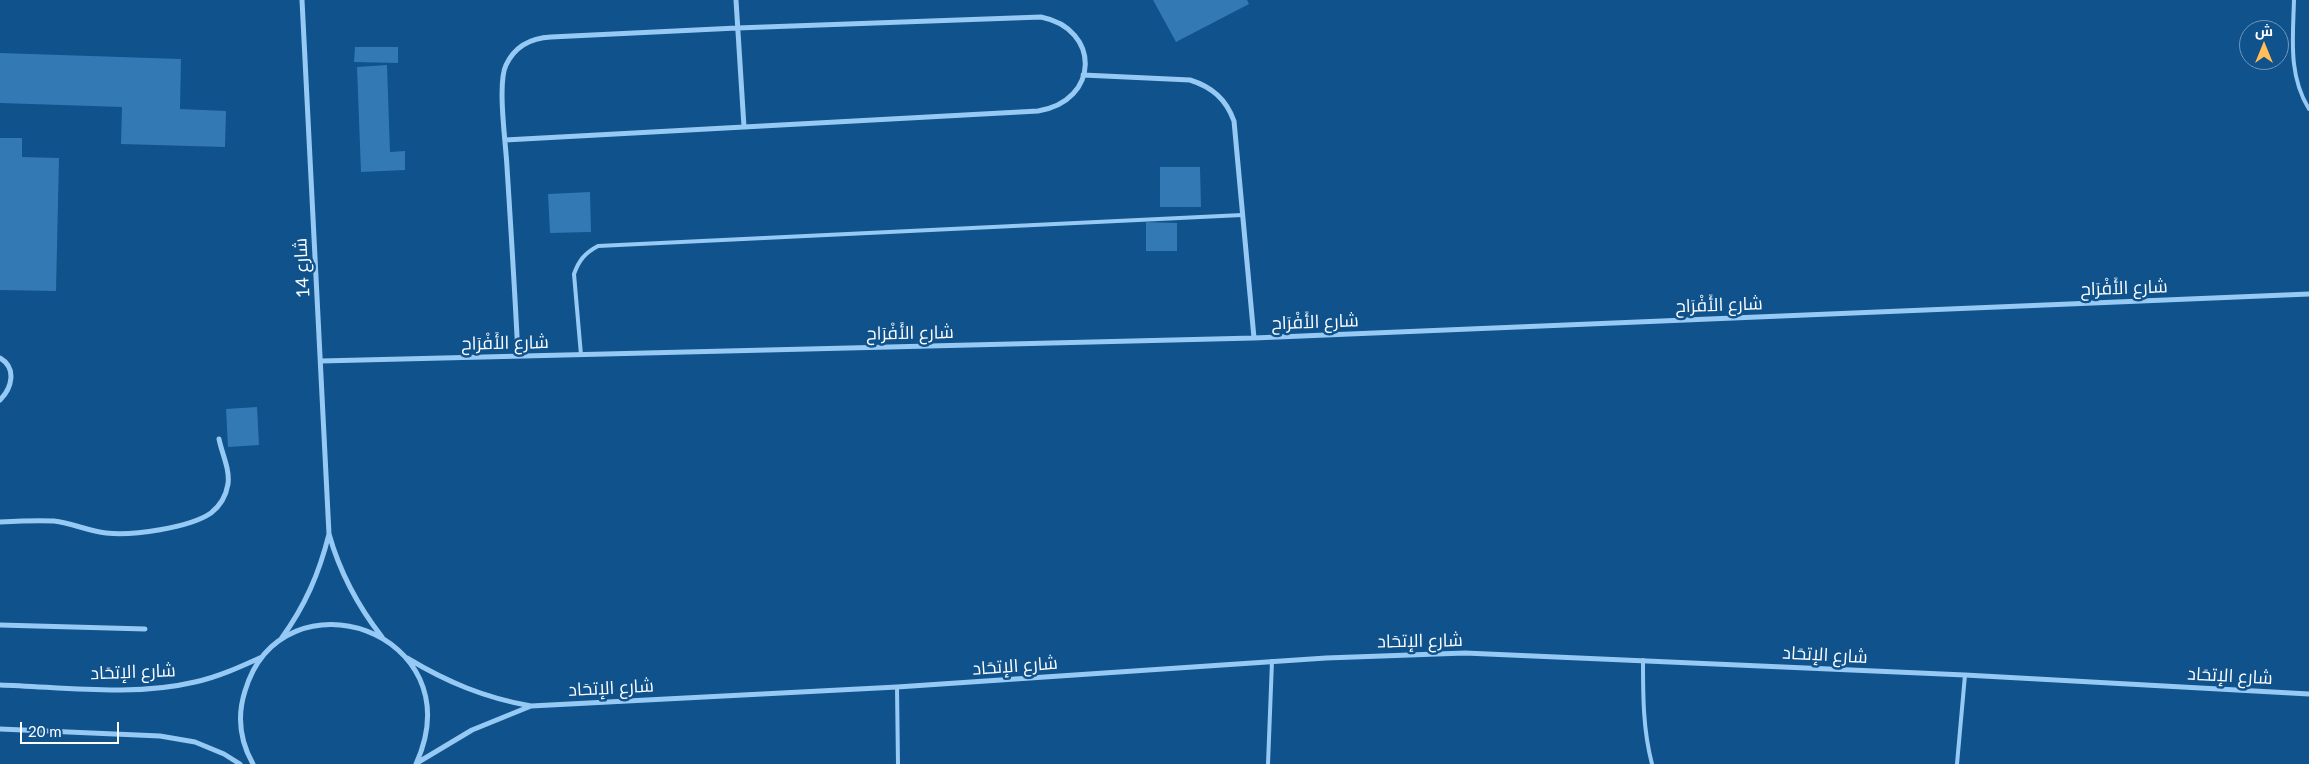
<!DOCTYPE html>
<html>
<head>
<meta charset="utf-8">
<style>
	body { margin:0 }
	#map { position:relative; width:2309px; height:764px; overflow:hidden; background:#0f528c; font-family:Lato,Cairo,sans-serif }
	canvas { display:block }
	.north { position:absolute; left:2239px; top:20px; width:50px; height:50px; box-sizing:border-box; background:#0f528c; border:1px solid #6f97ba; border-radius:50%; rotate:0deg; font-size:14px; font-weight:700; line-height:20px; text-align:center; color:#fff }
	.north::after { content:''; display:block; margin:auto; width:18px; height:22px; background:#ffbe57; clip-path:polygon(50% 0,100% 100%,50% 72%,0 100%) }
	.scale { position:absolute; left:20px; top:722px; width:99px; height:22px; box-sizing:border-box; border:2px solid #fff; border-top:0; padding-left:6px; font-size:15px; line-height:18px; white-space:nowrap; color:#fff; -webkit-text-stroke:4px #0f528c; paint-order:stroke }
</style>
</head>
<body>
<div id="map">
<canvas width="2309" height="764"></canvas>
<div class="north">ش</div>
<div class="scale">20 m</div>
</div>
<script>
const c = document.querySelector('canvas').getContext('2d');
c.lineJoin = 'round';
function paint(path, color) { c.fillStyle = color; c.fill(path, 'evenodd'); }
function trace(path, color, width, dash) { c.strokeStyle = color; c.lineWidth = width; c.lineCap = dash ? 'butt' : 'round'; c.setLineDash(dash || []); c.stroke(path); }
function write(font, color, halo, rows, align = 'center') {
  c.font = font + ' Lato,Cairo,sans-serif'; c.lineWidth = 5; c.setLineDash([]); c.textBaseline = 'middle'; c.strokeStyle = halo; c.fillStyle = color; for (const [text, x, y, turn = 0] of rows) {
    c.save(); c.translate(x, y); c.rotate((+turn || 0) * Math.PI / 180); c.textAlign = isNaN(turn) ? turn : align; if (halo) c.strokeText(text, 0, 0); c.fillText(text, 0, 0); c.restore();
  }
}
const building = new Path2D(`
	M1153 0H1247L1249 4 1176 42Z
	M355 47H398V63L354 62Z
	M0 53 181 59 180 109 226 111 225 147 121 144 122 107 0 103Z
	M387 65 390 152 405 151V170L361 172 357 67Z
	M0 138H22V157L59 158 56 291 0 290Z
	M1160 167H1200L1201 207H1160Z
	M590 192 591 232 550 233 548 194Z
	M1146 222 1177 223V251H1146Z
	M257 407 259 445 228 447 226 409Z`);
const service = new Path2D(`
	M2294 0C2293 38 2288 75 2309 109
	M581 355 574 274C579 260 585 253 598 246L1242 215
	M1643 660C1643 696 1643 730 1652 764
	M897 687 898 764
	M1268 764 1272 661
	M1957 764 1965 675`);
const minor = new Path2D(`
	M302 0 329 534C340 573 357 605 382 637
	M736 0 744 127
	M1083 75 1190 80C1212 87 1226 99 1234 121L1254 338
	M505 140 1038 111C1100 101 1101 29 1041 17L737 28 551 37C531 38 515 46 506 65 497 84 506 144 507 167 511 230 515 293 518 356
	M0 358C17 368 12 388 0 400
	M321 361 1254 338 2309 294
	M0 522C18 521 36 520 54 521 72 523 88 531 106 533 132 536 189 528 211 513 220 506 226 496 228 484 230 469 222 454 219 439
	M0 625 145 629
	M281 639C305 606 319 574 329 534
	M407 658C447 682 485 698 531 706L897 687 1326 658 1465 653 1965 675 2309 694
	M0 685C64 687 132 697 195 682 218 677 240 667 262 657
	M0 729 160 736 195 742 224 754 240 764
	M417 763 472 730 531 706
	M253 764C240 741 237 716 245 691 282 567 476 631 416 764`);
const streetNames = [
	["شارع 14",302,268,-93],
	["شارع الأَفْرَاح",2124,288,-2],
	["شارع الأَفْرَاح",1719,305,-2],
	["شارع الأَفْرَاح",1315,322,-2],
	["شارع الأَفْرَاح",910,333,-1],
	["شارع الأَفْرَاح",505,343,-1],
	["شارع الإتحَاد",1420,641,-1],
	["شارع الإتحَاد",1825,655,3],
	["شارع الإتحَاد",1015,666,-4],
	["شارع الإتحَاد",133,672,-2],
	["شارع الإتحَاد",2230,676,3],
	["شارع الإتحَاد",611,688,-3]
];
paint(building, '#3379b4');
trace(service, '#96c9f3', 4);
trace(minor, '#96c9f3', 5);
write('18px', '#fff', '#0f528c', streetNames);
</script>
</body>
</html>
